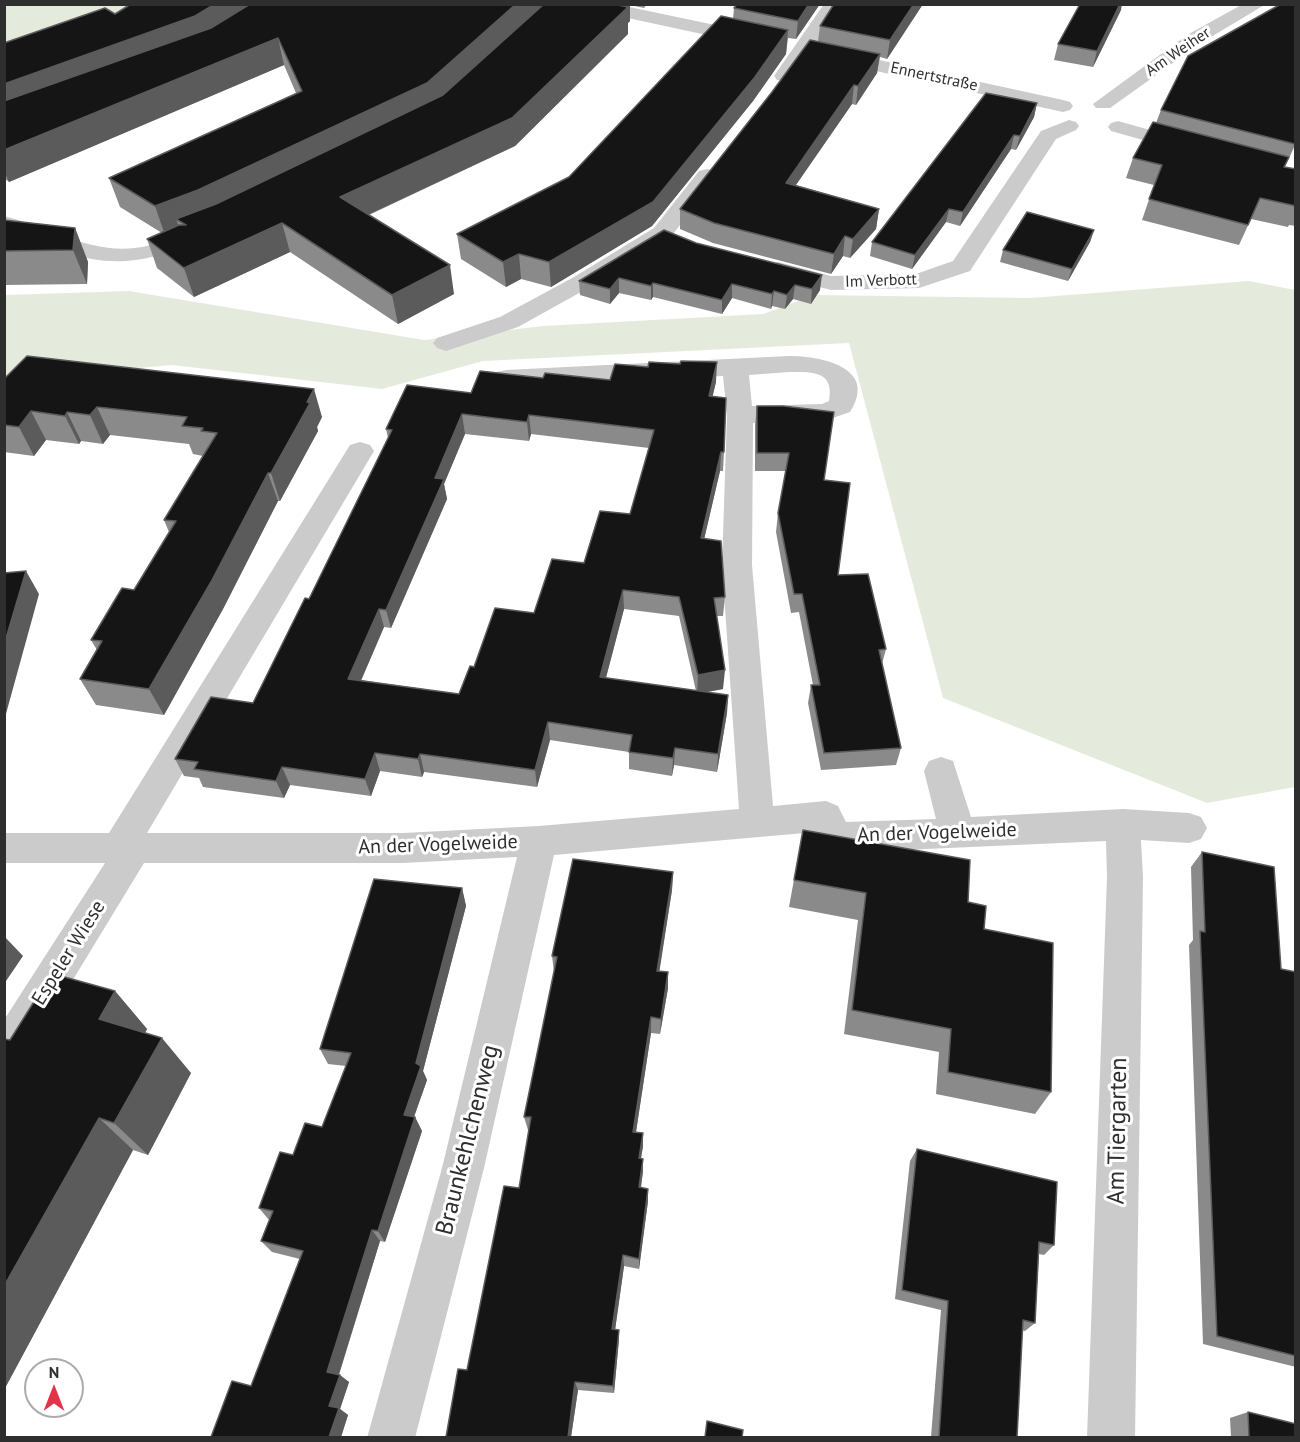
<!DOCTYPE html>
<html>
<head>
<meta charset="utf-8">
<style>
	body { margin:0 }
	#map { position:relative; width:1300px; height:1442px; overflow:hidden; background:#fff; font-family:"PT Sans",sans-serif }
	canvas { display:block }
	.frame { position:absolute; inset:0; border:6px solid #2e2e2e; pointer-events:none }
	.north { position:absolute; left:24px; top:1358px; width:60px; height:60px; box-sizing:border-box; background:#fff; border:2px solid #ababab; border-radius:50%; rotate:0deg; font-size:16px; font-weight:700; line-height:24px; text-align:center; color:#2e2e2e }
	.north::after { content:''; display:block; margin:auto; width:21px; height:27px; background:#e3334b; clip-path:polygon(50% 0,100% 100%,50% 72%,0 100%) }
</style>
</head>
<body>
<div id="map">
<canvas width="1300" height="1442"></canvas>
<div class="frame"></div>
<div class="north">N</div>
</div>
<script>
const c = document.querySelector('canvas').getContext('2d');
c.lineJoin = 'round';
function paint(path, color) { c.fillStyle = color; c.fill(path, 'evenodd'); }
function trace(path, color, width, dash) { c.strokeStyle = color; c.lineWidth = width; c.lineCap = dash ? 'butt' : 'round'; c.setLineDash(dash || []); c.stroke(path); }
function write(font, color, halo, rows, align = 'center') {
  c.font = font + ' "PT Sans",sans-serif'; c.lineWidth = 6; c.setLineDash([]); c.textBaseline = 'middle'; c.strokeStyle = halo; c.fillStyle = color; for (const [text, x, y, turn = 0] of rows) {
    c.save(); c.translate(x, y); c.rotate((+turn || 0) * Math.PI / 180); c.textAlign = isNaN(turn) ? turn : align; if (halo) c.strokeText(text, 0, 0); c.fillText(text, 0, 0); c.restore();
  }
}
const green = new Path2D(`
	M5 5H136L95 25 5 52Z
	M1249 281 1295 290V787L1207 803 943 698 849 343 483 361 382 389 172 365 5 380V295L129 291 424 340 543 326 763 314 814 295 1030 298Z`);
const minor = new Path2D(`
	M577 4H615L753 33 760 35 762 39 760 43 753 45 586 9Z
	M824 4H842L791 80H777L774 76Z
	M1243 4H1266L1201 43 1110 108H1096L1093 104 1187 35Z
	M833 50 1063 100 1070 102 1073 106 1070 110 1063 112 826 60 823 56 826 52Z
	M1069 120 1076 122 1079 126 1076 130 1056 139 970 271 919 288 831 290 770 274 766 269 770 264 778 262 831 276 916 274 953 261 1041 131Z
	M1118 121 1196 143 1200 147 1196 151 1189 153 1111 131 1108 127 1111 123Z
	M707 169 715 171 718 176 670 238 590 287 518 327 446 351 437 348 433 343 437 338 500 317 574 277 654 228 699 171Z
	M4 216C52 228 96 258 147 246 163 241 178 231 194 227L202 229 205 234 202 239C118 277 87 261 4 231Z
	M789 356C820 356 879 367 850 412L824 421 753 423 752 565 773 806 826 801 838 806 846 822 936 819 924 771 929 761 941 757 953 761 971 817 1123 809 1189 813 1201 817 1207 828 1201 839 1189 843 1141 840 1143 877 1135 1438H1087L1107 877 1106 841 836 853 823 849 816 832 554 855 484 1168 415 1438H367L442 1168 517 857 403 863H144L18 1070 4 1075V1020L105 863H4V833H109L350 445 360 442 370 445 374 451 147 833H403L539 826 739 809 722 565 727 415 723 376 506 386 497 384 493 378 497 372 506 370ZM789 372C811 372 835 370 829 401L822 404 752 406 749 375Z`);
const wall = new Path2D(`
	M131 4H647L644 8 630 5V21L628 23V34L515 146 369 215 454 294 398 324 290 252 194 297 157 268 147 239 162 233 120 207 109 178 296 93 284 65 9 182 4 178V43L115 14Z
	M820 4 796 39 788 38 786 54 753 101 652 226 551 287 521 279 506 287 461 259 457 234 569 177 733 19 734 8Z
	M834 4H923L887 59 880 57 877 73 856 105 852 104 796 185 879 209 876 229 850 258 843 256 831 274 713 243 680 229V209L818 41 820 26Z
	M1121 10 1093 67 1054 60 1058 44Z
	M1037 103 1034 117 1016 150 1011 149 960 226 946 222 912 269 870 256 872 242Z
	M1161 110 1296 143 1285 167 1296 169V226L1289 225 1288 227 1251 219 1239 245 1142 220 1154 185 1126 178 1133 158 1156 123Z
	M4 220 75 228 88 262 87 284 4 285Z
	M1094 230 1090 242 1068 281 1000 262 1003 250Z
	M696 243 820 290 811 304 793 299 785 309 772 306 771 309 732 298 722 314 653 297 651 300 619 293 610 304 580 295 579 281Z
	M543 378 716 382 712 397 724 452 723 471H720L704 539 725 597 723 616H716L723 689 705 692 728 695 727 713 717 772 674 765 672 776 629 769V752L550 740 537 787 424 772 422 777 380 771 371 796 290 785 284 798 203 787 199 778 184 776 175 759 253 703 309 599 388 438 386 429 471 393ZM465 434 529 441 531 434 649 448 630 514 534 613 474 667 459 694 361 680 384 627 391 628 447 499 444 484ZM624 609 679 616 696 691 606 678Z
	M4 379 322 417 317 427 318 431 280 501H278L223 609 164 715 96 705 80 679 97 650 91 640 134 590 169 532 164 520 203 456 193 454 189 444 110 435 103 444 81 441 79 444 46 440 34 456 4 452Z
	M757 406 824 480 838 575 886 649 882 664 901 748 896 765 821 770 808 703 811 685H813L799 612 791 613 776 532 778 513 786 471H755V425Z
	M803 830 968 902 984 929 1051 1092 1035 1114 936 1094 939 1052 844 1034 858 920 789 907Z
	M1202 852 1281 969 1296 972V1367L1203 1344 1189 945 1193 940 1191 867Z
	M673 872 672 890 659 971 668 972V988L660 1034 651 1033 636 1132 643 1146 641 1158 643 1159V1171L641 1188 648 1201 639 1269 624 1266 615 1329 619 1330V1339L614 1393 578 1390 571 1437H446L467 1370 519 1188 529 1130H528L524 1117 554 972 552 956Z
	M462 888 466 906 423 1071 427 1080 414 1117H415L422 1131 385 1242 380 1241 339 1375 349 1382 340 1409 348 1415 341 1437H211L251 1386 300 1259 272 1252 261 1241 269 1220 259 1208 293 1155 322 1127 346 1066 328 1064 320 1049Z
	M115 991 147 1029 145 1033 191 1073 148 1155 133 1150 4 1390V1039L10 1040 44 1003Z
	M917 1149 1054 1245 1044 1255 1039 1254 1035 1323 1025 1331 1022 1330 1017 1437H931L941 1310 895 1299 910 1161Z
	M1248 1412 1296 1437H1231L1230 1418Z`);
const shadedWall = new Path2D(`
	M215 4H267L4 115V84Z
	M516 4H548L431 111 186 225 176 219 180 229 165 235 155 206Z
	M619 4H630V21L628 23V34L515 146 346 225 340 197Z
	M809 4H820L796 39 798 21Z
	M914 4H923L887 59 890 40Z
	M1120 4H1122L1121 10 1093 67 1097 51Z
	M788 30 786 54 753 101 652 226 551 287 549 262Z
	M278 38 284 65 9 182 4 171V150Z
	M880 54 877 73 856 105 858 86Z
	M854 85 852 104 784 202 786 183Z
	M1037 103 1034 117 1016 150 1020 136Z
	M1014 135 1011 149 960 226 963 212Z
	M879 209 876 229 850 258 853 239Z
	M949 209 946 222 912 269 915 255Z
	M282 223 290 252 194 297 184 268Z
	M75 228 88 262 87 284 73 250Z
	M1094 230 1090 242 1068 281 1072 269Z
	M845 236 843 256 831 274 834 254Z
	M519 254 521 279 506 287 503 262Z
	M450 265 454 294 398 324 392 295Z
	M822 275 820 290 811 304 812 289Z
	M619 278V293L610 304V289Z
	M653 283V297L651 300V286Z
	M732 284V298L722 314V300Z
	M795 285 793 299 785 309 787 295Z
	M774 291 772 306 771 309 772 294Z
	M717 362 716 382 708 416 709 396Z
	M314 389 322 417 317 427 318 431 280 501 271 473Z
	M97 407 110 435 103 444 90 415Z
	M31 411 46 440 34 456 19 427Z
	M67 412 81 441 79 444 65 416Z
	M462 414 465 434 444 484 447 499 391 628 386 610 435 478Z
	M529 415 531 434 529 441 527 422Z
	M721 452 720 471 700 557 701 538Z
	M268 473 278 501 223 609 164 715 149 689Z
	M26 571 39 594 4 721V645Z
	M623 590 624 609 601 696 600 677Z
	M379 609 384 627 354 697 348 679Z
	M725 670 723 689 697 694 698 675Z
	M728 695 727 713 717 772 718 754Z
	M548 722 550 740 537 787 535 770Z
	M675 748 674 765 672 776 673 758Z
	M375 753 380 771 371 796 365 779Z
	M420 754 424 772 422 777 418 759Z
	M282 767 290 785 284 798 276 781Z
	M673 872 672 890 657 987V971Z
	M462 888 466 906 423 1071 427 1080 410 1128 404 1115 416 1063Z
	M4 936 23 956 4 984Z
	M668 972V988L660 1034 661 1019Z
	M115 991 147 1029 132 1056 99 1019Z
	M651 1017V1033L634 1145 633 1132Z
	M162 1038 191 1073 148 1155 114 1123Z
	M415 1117 422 1131 385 1242 378 1231Z
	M99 1118 133 1150 4 1390V1286Z
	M643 1133V1146L639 1170V1158Z
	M643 1159V1171L639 1199V1187Z
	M648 1189V1201L639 1269V1259Z
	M372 1230 380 1241 337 1380 327 1372Z
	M623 1255 624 1266 614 1338 612 1329Z
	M619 1330V1339L614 1393 613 1386Z
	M340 1375 349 1382 340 1409 348 1415 341 1437H329V1406Z
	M575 1382 578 1390 571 1437H568Z`);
const building = new Path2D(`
	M131 4H215L195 16 4 84V43L105 8 115 14Z
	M250 4H516L427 83 198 190 155 206 109 178 302 91 278 38 4 150V101L211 28Z
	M544 4H619L618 5 628 7 512 118 340 197 450 265 392 295 282 223 184 268 147 239 179 225H186L176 219 216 204 443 95Z
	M737 4H809L798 21 734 8Z
	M834 4H914L890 40 820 26Z
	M1080 4H1120L1097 51 1058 44Z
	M1281 4H1296V142L1295 144 1161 110 1188 56Z
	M721 16 788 30 755 77 653 202 549 262 519 254 503 262 457 234 569 177Z
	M810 40 880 54 858 86 854 85 786 183 879 209 853 239 845 236 834 254 714 223 680 209 772 92Z
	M986 93 1037 103 1020 136 1014 135 963 212 949 209 915 255 872 242Z
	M1153 122 1289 157 1284 167 1296 169V206L1260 198 1248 225 1149 199 1162 165 1133 158Z
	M1027 212 1094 230 1072 269 1003 250Z
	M4 220 75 228 73 250 4 251Z
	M664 230 696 243 822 275 812 289 795 285 787 295 774 291 772 294 732 284 722 300 653 283 651 286 619 278 610 289 579 281Z
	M27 356 314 389 307 402 310 403 271 473H268L211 582 149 689 80 679 102 641 91 640 122 588 134 590 176 521 164 520 217 433 201 431 203 428 182 426 187 417 97 407 90 415 67 412 65 416 31 411 19 427 4 425V379Z
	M681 361 717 362 709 396 726 398 724 452H721L701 538 721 541 725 597 714 598 725 670 698 675 679 597 623 590 600 677 728 695 718 754 675 748 673 758 629 752 632 735 548 722 535 770 420 754 418 759 375 753 365 779 282 767 276 781 194 769 198 762 175 759 211 697 253 703 305 598 309 599 392 430 386 429 407 385 471 393 480 371 543 378 545 373 610 380 615 364 648 367 649 362 680 364ZM462 414 527 422 529 415 654 430 630 514 600 511 584 563 552 559 534 613 495 608 474 667 470 666 459 694 348 679 379 609 386 610 444 479 435 478Z
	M757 406H783L834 412 824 480 850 483 838 575 868 574 886 649 879 650 901 748 824 753 811 685H820L802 594H794L778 513 789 453H757Z
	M26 571 4 645V573Z
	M803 830 970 860 968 902 986 906 984 929 1053 943 1051 1092 948 1072 951 1029 852 1010 866 893 794 880Z
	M1202 852 1274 867 1281 969 1296 972V1356L1217 1336 1200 931 1205 932Z
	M573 859 673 872 657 971 668 972 661 1019 651 1017 633 1132 643 1133 639 1158 643 1159 639 1187 648 1189 639 1259 623 1255 612 1329 619 1330 613 1386 575 1382 568 1437H446L458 1369 467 1370 504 1186 519 1188 531 1117H524L557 957 552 956Z
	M374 879 462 888 416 1063 421 1066 404 1115 415 1117 378 1231 372 1230 327 1372 340 1375 329 1406 339 1408 329 1437H211L232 1381 251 1386 303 1251 261 1241 273 1211 259 1208 280 1152 293 1155 305 1123 322 1127 351 1053 320 1049Z
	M61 976 115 991 99 1019 162 1038 114 1123 99 1118 4 1286V1039L10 1040 35 1000 44 1003Z
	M917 1149 1057 1182 1054 1245 1039 1242 1035 1323 1023 1320 1017 1437H939L948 1301 902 1290Z
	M1248 1412 1296 1424V1437H1249Z
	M707 1421 743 1430 742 1437H705Z`);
const farStreetnames = [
	["Am Weiher",1178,52,-34],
	["Ennertstraße",934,77,12],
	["Im Verbott",881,281,-2]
];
const streetNames = [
	["An der Vogelweide",937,833,-2],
	["An der Vogelweide",438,845,-2],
	["Espeler Wiese",69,953,-58]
];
const nearStreetnames = [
	["Am Tiergarten",1118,1131,-89],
	["Braunkehlchenweg",468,1140,-76]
];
paint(green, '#e5ebdc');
paint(minor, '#cbcbcb');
paint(wall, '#8a8a8a');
paint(shadedWall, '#5b5b5b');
paint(building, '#151515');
trace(building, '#5b5b5b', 1.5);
write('16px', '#2e2e2e', '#fff', farStreetnames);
write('20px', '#2e2e2e', '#fff', streetNames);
write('24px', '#2e2e2e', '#fff', nearStreetnames);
</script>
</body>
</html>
